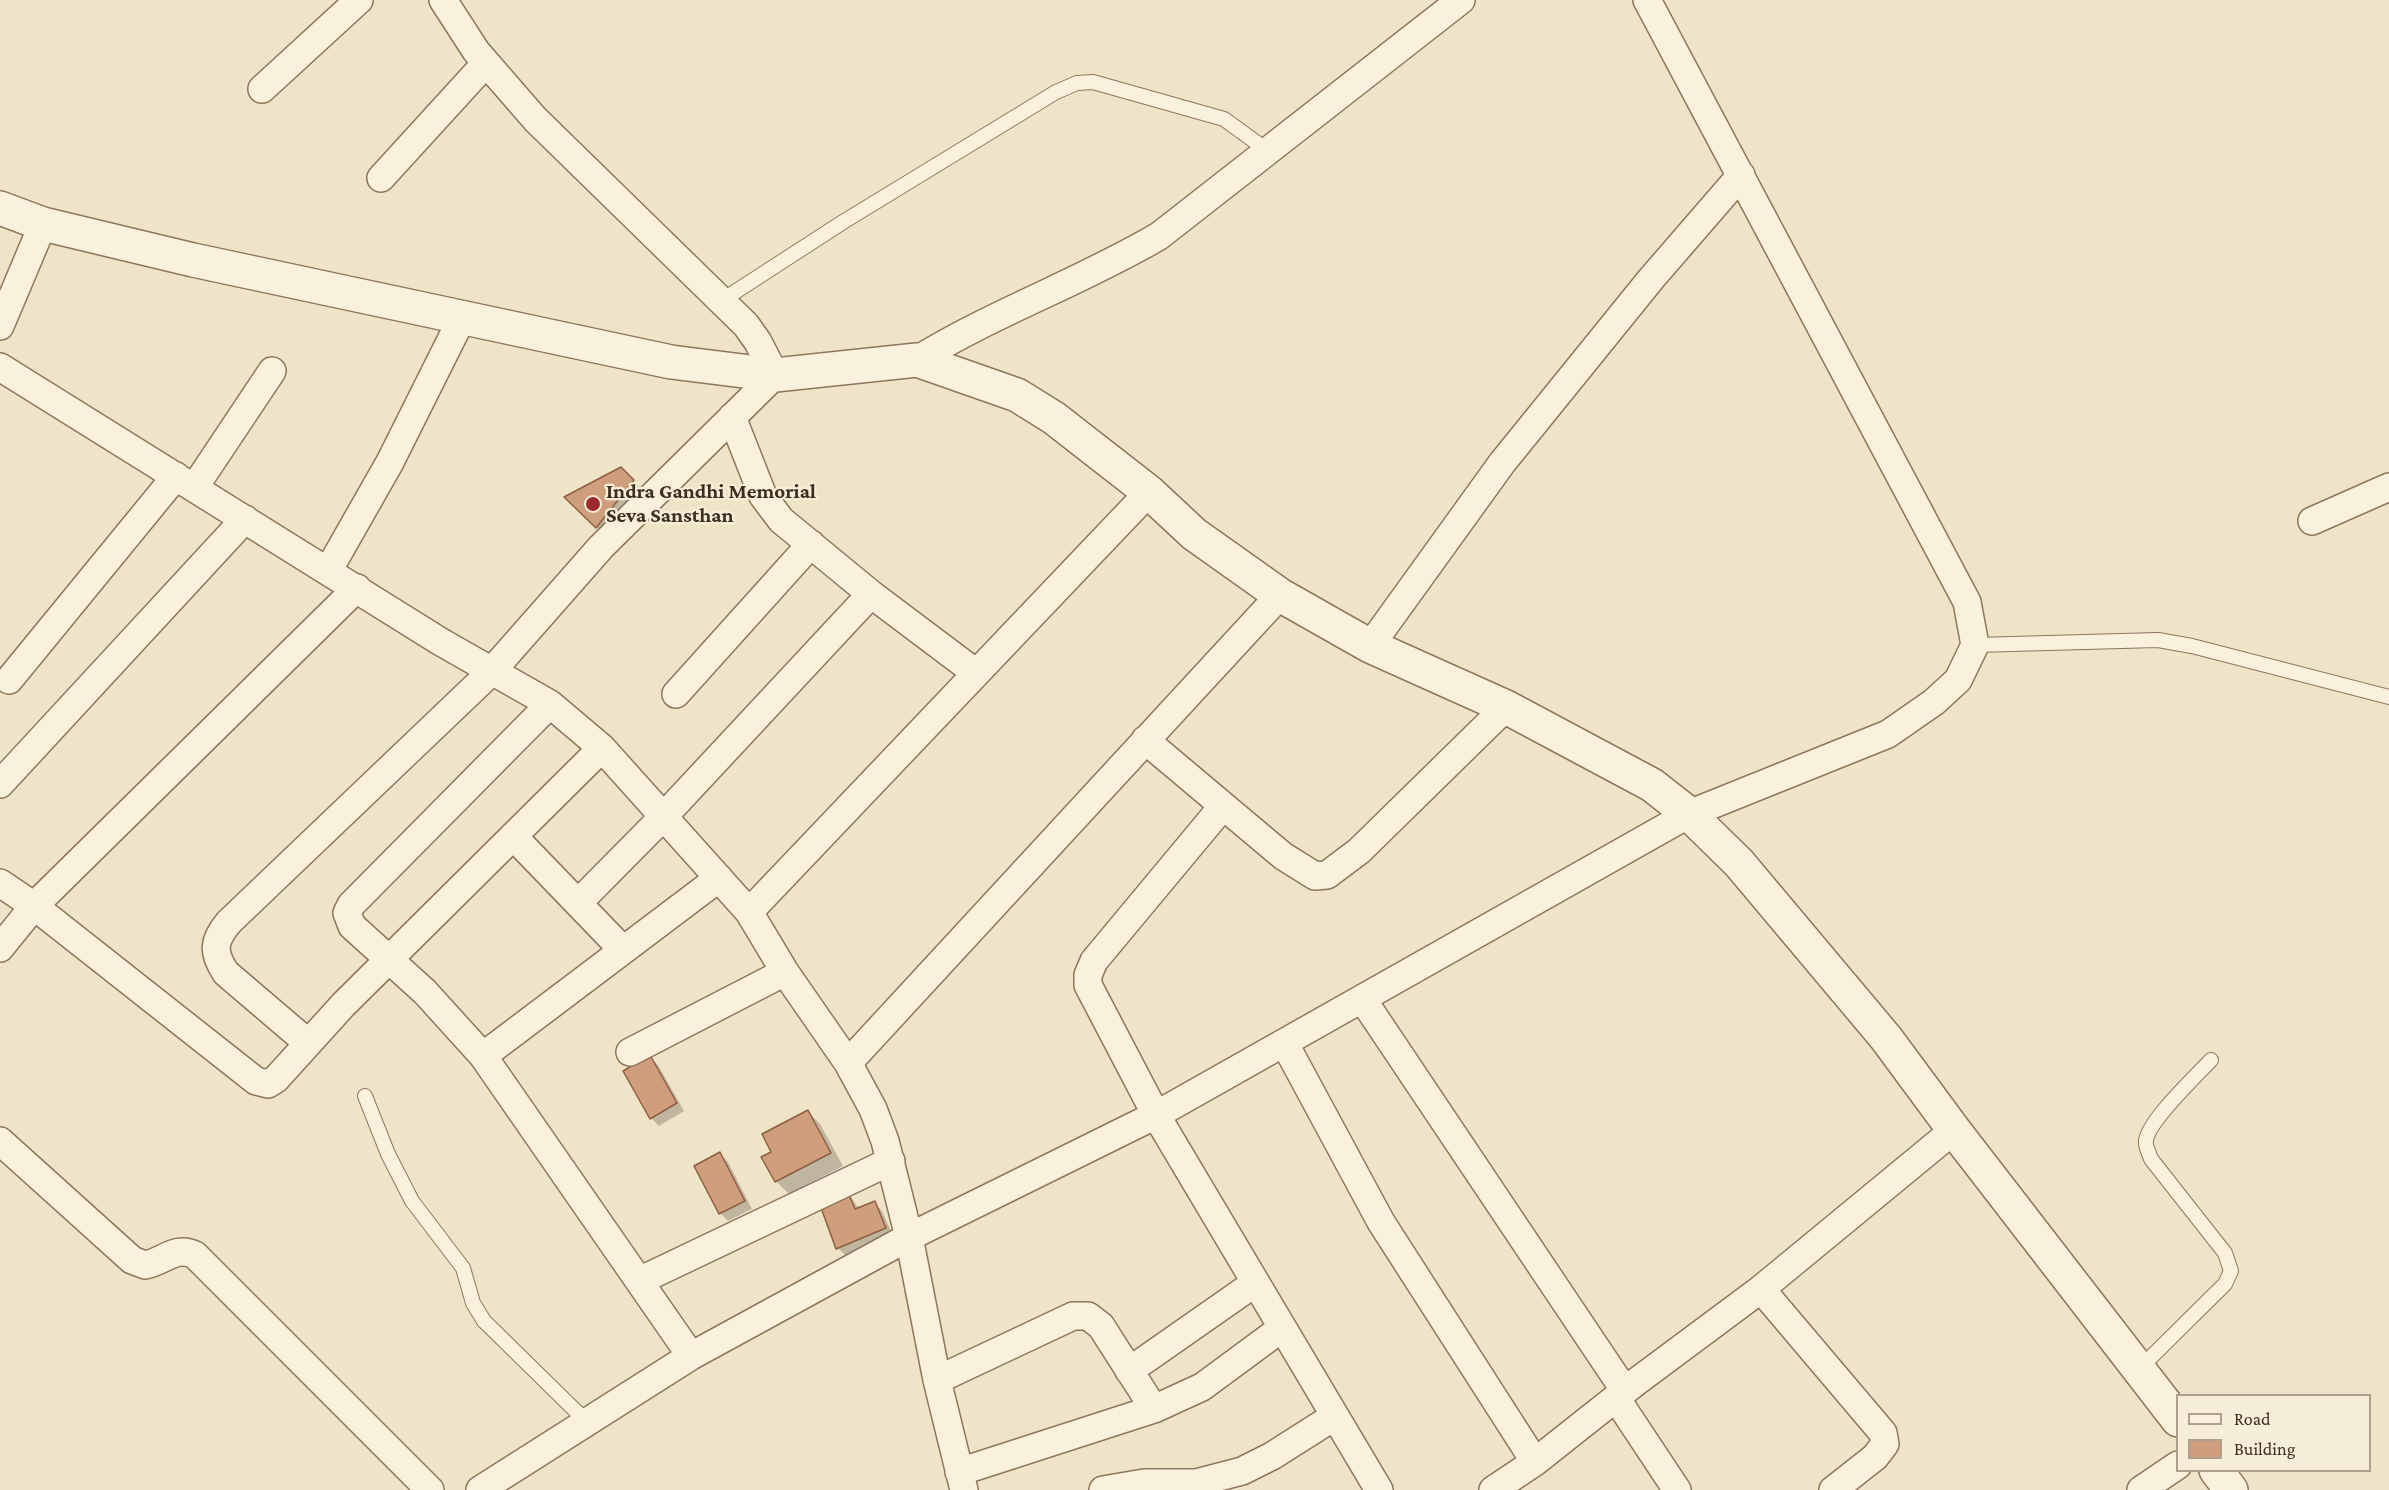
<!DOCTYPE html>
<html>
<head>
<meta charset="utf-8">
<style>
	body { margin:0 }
	#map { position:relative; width:2389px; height:1490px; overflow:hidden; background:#f0e4c8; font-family:"Crimson Pro",serif }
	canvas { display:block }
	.legend { position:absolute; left:2176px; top:1394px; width:195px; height:78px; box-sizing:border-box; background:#f7eed8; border:2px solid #ada18e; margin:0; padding:8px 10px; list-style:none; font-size:18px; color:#3d2e20 }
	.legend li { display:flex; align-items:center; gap:12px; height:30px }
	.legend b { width:30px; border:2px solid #ada18e }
</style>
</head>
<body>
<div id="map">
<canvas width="2389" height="1490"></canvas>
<ul class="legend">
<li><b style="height:8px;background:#faf1dc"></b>Road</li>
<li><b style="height:16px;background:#cf9f7d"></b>Building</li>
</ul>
</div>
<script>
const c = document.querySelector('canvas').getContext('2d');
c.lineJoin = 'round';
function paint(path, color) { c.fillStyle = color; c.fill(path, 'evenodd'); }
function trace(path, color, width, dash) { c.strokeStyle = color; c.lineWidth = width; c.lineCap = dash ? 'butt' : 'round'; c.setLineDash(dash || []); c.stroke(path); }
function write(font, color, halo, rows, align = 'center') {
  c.font = font + ' "Crimson Pro",serif'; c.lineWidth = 4.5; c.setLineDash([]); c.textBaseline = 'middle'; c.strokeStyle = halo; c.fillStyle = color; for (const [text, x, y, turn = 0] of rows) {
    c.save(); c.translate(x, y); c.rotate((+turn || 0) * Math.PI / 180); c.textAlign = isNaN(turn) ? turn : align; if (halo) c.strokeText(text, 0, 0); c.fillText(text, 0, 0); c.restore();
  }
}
const shadow = new Path2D(`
	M621 469 641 489 605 535 566 498Z
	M650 1057 658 1065 684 1111 659 1126 651 1118Z
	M808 1112 820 1124 843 1166 789 1194 776 1181 763 1157 773 1152Z
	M720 1154 728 1162 752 1209 728 1221 720 1213Z
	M848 1193 859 1209 874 1203 882 1211 893 1236 846 1256 838 1248Z`);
const building = new Path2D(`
	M621 467 634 480 596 528 564 497Z
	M650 1055 677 1103 650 1119 623 1071Z
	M808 1110 831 1153 775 1182 761 1157 771 1152 762 1134Z
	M720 1152 745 1201 719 1214 694 1166Z
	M848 1192 855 1209 875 1201 886 1228 836 1249 820 1205Z`);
const service = new Path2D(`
	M721 301 843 222 1056 92 1077 83 1093 82 1224 119 1268 151
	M1975 645 2158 640 2192 646 2389 697
	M365 1096 388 1154 412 1201 463 1268 473 1303 484 1321 587 1422
	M2139 1369 2225 1284 2231 1271 2225 1253 2151 1159C2149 1153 2145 1146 2146 1141 2147 1122 2197 1075 2211 1060`);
const minor = new Path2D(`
	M262 89 359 0
	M381 178 486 63
	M0 326 43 224
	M917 360C995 312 1081 282 1159 236L1461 0
	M0 367 441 642 550 704 602 748 749 912 785 972 848 1063 873 1109 885 1141 909 1237 937 1380 964 1490
	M732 417 763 496 781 520 871 594 976 673
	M194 488 272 371
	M2312 521 2389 487
	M328 571 390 462 463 316
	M1370 646 1502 463 1651 279 1741 175
	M9 680 176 476
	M676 694 811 544
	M550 704 351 905 347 913 352 926 425 992 483 1056 691 1356
	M1145 740 1283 856 1315 876 1327 875 1359 851 1506 707
	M0 784 245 519
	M1223 806 1094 961 1088 975V985L1156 1115 1379 1490
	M513 836 623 950
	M0 883 34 906 256 1081 268 1084 276 1079 343 1005 602 748
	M578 903 664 816 871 594
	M749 912 1149 492
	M0 948 34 906 357 588
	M1363 1000 1625 1391
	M308 1043 226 973C212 952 213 941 229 922L491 672 601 547 775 375 758 342 746 325 535 119 476 51 443 0
	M1285 1044 1381 1222 1535 1462
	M630 1052 785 972
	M483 1056 719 878
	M848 1063 1280 595
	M0 1141 132 1260 145 1265C163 1262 176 1245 195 1255L430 1490
	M639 1281 891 1161
	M1761 1289 1883 1433 1885 1444 1875 1457 1833 1490
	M1129 1371 1255 1283
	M937 1380 1073 1316H1088L1101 1326 1154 1409
	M1616 1398 1677 1490
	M959 1472 1154 1409 1202 1387 1282 1328
	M480 1490 691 1356 909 1237 1156 1115 1689 814 1888 734 1934 702 1958 680 1975 645 1967 602 1647 0
	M1103 1490 1144 1483H1196L1242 1471 1272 1456 1335 1416
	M1493 1490 1535 1462 1636 1382 1761 1289 1954 1130
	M2141 1490 2178 1465`);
const tertiary = new Path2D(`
	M0 208 43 224 193 260 671 362 775 375 917 360 1017 395 1054 418 1149 492 1194 534 1280 595 1370 646 1506 707 1652 785 1689 814 1739 863 1886 1038 1954 1130 2178 1420
	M2216 1470 2231 1490`);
const markers = [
	[593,504,8,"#9e2a2b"]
];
const poiNames = [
	["Indra Gandhi Memorial",606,492],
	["Seva Sansthan",606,516]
];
paint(shadow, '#0003');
paint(building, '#cf9f7d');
trace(building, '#8d5f41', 1.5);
trace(service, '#8d765c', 16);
trace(minor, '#8d765c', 30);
trace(tertiary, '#8d765c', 36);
trace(service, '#faf1dc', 14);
trace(minor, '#faf1dc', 27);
trace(tertiary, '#faf1dc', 33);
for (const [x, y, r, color] of markers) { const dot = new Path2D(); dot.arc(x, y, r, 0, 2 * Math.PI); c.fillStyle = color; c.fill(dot); trace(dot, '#f7eed8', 2); }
write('bold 21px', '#3d2e20', '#f7eed8', poiNames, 'left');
</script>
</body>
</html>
